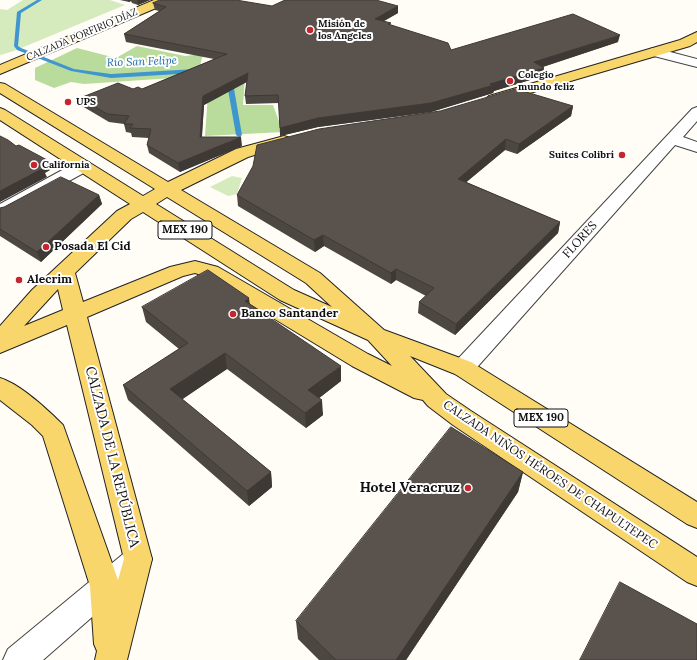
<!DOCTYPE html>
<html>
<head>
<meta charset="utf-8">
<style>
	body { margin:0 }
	canvas { display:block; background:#fffdf5 }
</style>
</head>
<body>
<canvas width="697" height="660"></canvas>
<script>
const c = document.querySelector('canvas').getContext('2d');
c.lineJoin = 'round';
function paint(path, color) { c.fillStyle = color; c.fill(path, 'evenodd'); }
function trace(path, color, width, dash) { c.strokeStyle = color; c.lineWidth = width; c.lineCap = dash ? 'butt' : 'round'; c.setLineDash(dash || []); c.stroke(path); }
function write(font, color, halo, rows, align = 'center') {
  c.font = font + ' Lora,serif'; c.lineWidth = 4; c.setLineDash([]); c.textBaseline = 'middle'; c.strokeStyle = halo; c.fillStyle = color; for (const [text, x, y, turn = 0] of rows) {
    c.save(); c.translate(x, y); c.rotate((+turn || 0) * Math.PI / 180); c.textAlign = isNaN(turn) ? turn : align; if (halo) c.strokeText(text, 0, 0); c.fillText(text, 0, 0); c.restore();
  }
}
const green = new Path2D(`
	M23 0H110L125 5 14 51 0 55V9L7 10Z
	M232 176 242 178 237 194 228 196 210 187Z`);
const forest = new Path2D(`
	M137 46 185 56 203 54 200 66 246 65 243 105H273L283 132 205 136 208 93 173 78 84 84 71 82 54 88 35 80V68L77 48 116 58Z`);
const stream = new Path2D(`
	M37 0H42L21 13 18 46 21 48 74 69 111 74 195 69 198 71 195 73 111 78 71 71 17 50 14 46 17 12Z
	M227 80 233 83 242 135 239 137 236 135 227 84 224 82Z`);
const minor = new Path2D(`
	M655 48 697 59V67L650 55 648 52 650 49Z
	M697 107V121L683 137 697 142V152L675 145 471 374 463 376 455 374 451 368 455 362 692 109Z
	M83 161 89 162 92 166 89 170 7 215 0 217V204L77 162Z
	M138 546 148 550 152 559 148 568 43 660H3L8 649 128 550Z`);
const major = new Path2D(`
	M154 0H170L168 3 0 74V65Z
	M697 32V42L690 46 499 102 494 104 489 102 486 99 489 96 680 40Z
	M0 83 5 84 168 182 236 149 284 136 290 138 292 141 290 144 248 157 181 190 320 273 384 330 471 362 697 502V528L687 524 455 374 410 356 446 394 471 411 697 557V586L687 582 453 425 428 406 423 400 414 398 352 366 204 276 195 273 183 276 87 317 152 559 127 660H95L97 651 94 644 90 586 43 436 32 425 0 400V378C20 384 48 410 63 425L118 580 124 559 67 325 0 353V326L32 290 117 211 130 204 0 120V108L5 110 143 196 155 189 0 93ZM167 197 306 283 332 307 294 290 156 204ZM143 212 280 300 368 340 392 366 368 354 218 267 195 261 170 267 83 302 75 273 131 219ZM58 289 63 310 24 326Z`);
const wall = new Path2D(`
	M120 0H150L138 5 132 3 131 1 129 2Z
	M153 3 272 6H398V13L384 21 391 25 451 50 618 42 543 67V76L494 91 493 93 431 112 318 127 280 136 279 103 246 104 245 96 247 82 204 105 202 137 242 146 180 172 149 153 147 145 149 138 132 137 131 133 126 132 124 124 109 122 82 106 80 98 133 89H142L214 59 126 42 124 34 159 11 155 10Z
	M573 106 571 116 517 154 505 150 466 182 560 222 558 233 455 335 418 313 419 302 426 296 396 280 391 284 324 246 315 252 238 206 237 195Z
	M99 195 102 204 41 262 0 236V208Z
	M249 303 341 381 319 398 323 415 306 428 227 369 182 399 271 472 272 487 249 506 128 400 123 385 179 349 146 322 142 307Z
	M523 472 518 492 406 660H319L298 639 296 621Z`);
const shadedWall = new Path2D(`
	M128 0H131V1L129 2Z
	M137 0H150L138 5Z
	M398 6V13L375 26V19Z
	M620 35 618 42 533 70 534 62Z
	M544 68 543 76 494 91 493 93 431 112 318 127 280 136V128L318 118 490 84Z
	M248 73V81L204 105 201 146 200 137 203 96Z
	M573 106 571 116 517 154 519 144Z
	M241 137 242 146 180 172 178 163Z
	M506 139 505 150 457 190 458 179Z
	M49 161 52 169 45 173 47 177 0 202V191L39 166Z
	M99 195 102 204 41 262 37 252Z
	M560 222 558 233 455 335 456 324Z
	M323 235 324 246 315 252 314 240Z
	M396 269V280L391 284V273Z
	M249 298 251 314 245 301Z
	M225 353 227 369 174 405 170 389Z
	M341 366V381L309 406 308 390Z
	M322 400 323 415 306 428 305 413Z
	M271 472 272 487 249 506 247 491Z
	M523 472 518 492 406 660H396Z`);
const building = new Path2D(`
	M160 0H236L272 6 285 0H376L398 6 375 19 391 23 388 24 448 43 451 50 573 14 620 35 534 62 544 68 490 84 494 85 431 103 318 118 280 128 278 95 245 96 248 73 203 96 200 137H241L178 163 147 145 151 129 130 128 133 124H124L129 116 107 114 80 98 118 83 133 89 138 87 142 89 227 54 124 34 166 7 153 3Z
	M516 89 573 106 519 144 506 139 458 179 560 222 456 324 419 302 434 288 396 269 391 273 323 235 314 240 237 195 253 166 257 145 319 129 440 111Z
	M0 136 8 140 16 146 19 145 49 161 39 166 44 168 0 191Z
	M61 177 99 195 37 252 0 229V208L4 207Z
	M208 270 249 298 245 301 341 366 308 390 322 400 305 413 225 353 170 389 271 472 247 491 123 385 188 343 142 307Z
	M451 427 523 472 396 660H336L296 621Z
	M620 582 697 624V660H580Z`);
const markers = [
	[310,30,4,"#c4262e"],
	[510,81,4,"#c4262e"],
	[68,102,4,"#c4262e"],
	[622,155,4,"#c4262e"],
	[34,165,4,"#c4262e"],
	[46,247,4,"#c4262e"],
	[19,280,4,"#c4262e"],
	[233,314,4,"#c4262e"],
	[468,488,4,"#c4262e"]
];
const farPoinames = [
	["Misión de",318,24],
	["los Angeles",318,36],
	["Colegio",518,75],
	["mundo feliz",518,87],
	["UPS",76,102],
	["Suites Colibrí",614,155,"right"],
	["California",42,165]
];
const farStreetnames = [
	["CALZADA PORFIRIO DÍAZ",82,35,-23]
];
const farWaternames = [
	["Río San Felipe",142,62,-2]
];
const shields = [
	[185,230,54],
	[541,418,54]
];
const shieldNames = [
	["MEX 190",185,230],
	["MEX 190",541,418]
];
const streetNames = [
	["FLORES",580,240,-48],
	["CALZADA NIÑOS HÉROES DE CHAPULTEPEC",550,475,34]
];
const poiNames = [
	["Posada El Cid",54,247],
	["Alecrim",27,280],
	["Banco Santander",241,314]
];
const nearStreetnames = [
	["CALZADA DE LA REPÚBLICA",112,457,76]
];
const nearPoinames = [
	["Hotel Veracruz",460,488]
];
paint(green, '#d5ebbd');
paint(forest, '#b9dc9c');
paint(stream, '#3f96cf');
trace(minor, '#444', 2);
trace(major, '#222', 2);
paint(minor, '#fff');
paint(major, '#f9d66b');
paint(wall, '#4d4742');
paint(shadedWall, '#3f3936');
paint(building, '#5a524d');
trace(building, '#3f3936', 1);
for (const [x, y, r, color] of markers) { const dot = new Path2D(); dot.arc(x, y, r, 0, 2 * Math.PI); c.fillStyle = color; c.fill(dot); trace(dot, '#fff', 1.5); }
write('bold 10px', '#111', '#fff', farPoinames, 'left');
write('10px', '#111', '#fff', farStreetnames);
write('italic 11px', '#1768a6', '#fff', farWaternames);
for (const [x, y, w] of shields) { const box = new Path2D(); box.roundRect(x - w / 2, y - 9, w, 18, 3); c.fillStyle = '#fff'; c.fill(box); trace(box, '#111', 1); }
write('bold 11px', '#111', null, shieldNames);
write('12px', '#111', '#fff', streetNames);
write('bold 12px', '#111', '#fff', poiNames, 'left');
write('14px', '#111', '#fff', nearStreetnames);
write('bold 14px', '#111', '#fff', nearPoinames, 'right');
</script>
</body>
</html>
